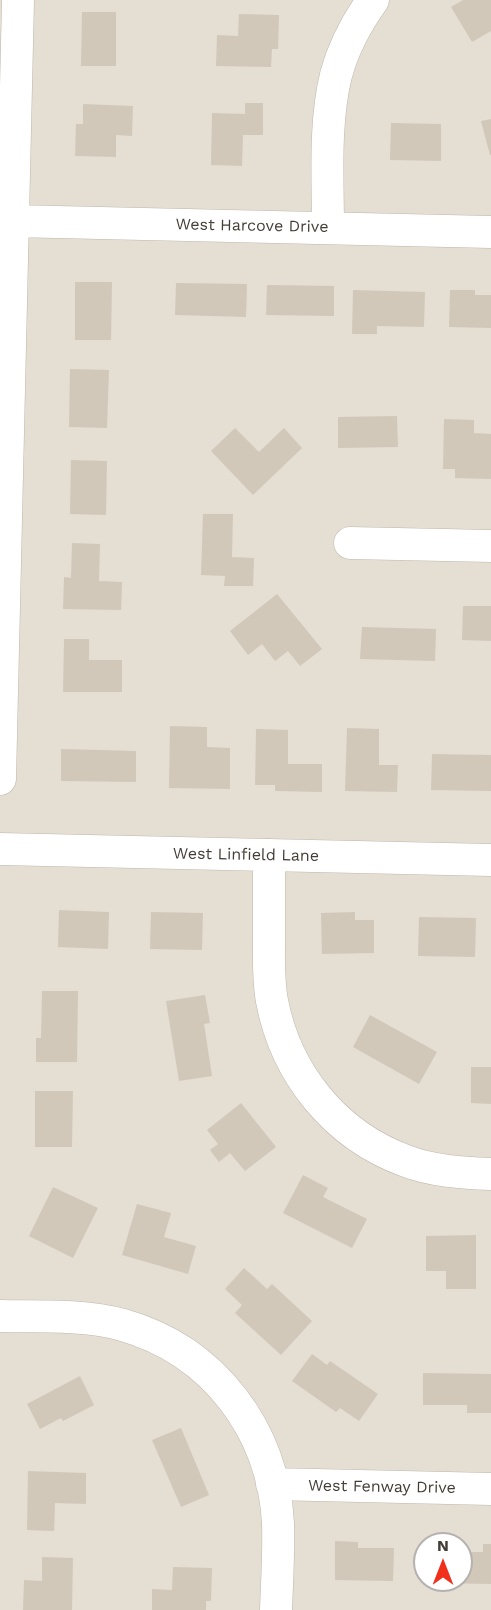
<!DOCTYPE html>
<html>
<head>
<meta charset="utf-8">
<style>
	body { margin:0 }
	#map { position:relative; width:491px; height:1610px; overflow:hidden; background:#f1ede4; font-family:"Work Sans",sans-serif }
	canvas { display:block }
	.north { position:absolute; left:413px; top:1532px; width:60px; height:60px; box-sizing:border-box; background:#fff; border:2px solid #b4b1ae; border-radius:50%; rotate:0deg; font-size:16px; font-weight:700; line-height:24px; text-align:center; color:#433d35 }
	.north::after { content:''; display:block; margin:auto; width:21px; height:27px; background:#f1301c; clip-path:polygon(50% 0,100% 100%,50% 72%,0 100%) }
</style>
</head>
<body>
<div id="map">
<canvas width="491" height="1610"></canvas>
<div class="north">N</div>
</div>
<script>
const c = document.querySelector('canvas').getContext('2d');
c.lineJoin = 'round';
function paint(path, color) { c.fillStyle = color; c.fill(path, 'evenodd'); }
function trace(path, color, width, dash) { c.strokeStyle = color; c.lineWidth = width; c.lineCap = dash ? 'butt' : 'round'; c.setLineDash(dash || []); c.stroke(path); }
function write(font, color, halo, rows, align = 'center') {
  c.font = font + ' "Work Sans",sans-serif'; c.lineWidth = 6; c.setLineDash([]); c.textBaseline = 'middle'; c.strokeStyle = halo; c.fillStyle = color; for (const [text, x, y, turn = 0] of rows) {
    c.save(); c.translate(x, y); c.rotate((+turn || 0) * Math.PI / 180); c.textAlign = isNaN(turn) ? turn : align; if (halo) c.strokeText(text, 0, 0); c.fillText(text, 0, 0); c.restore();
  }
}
const residential = new Path2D(`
	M0 0H491V1610H0ZM425 1544H461V1580H425Z`);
const building = new Path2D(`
	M463 0H491V31L472 42 451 7Z
	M82 12H116V66H81Z
	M239 14 279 15 278 49H272L271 67 216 66 217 35 238 36Z
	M245 103H263V135H243L242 166 211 165 212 113 245 114Z
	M83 104 133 106 132 136 116 135V157L75 156 76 124H83Z
	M491 119V155H490L481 121Z
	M391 123 441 124V161L390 160Z
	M75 282H112L111 340H75Z
	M176 283 247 284 246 317 175 315Z
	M267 285 334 286V316L266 315Z
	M353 290 425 292 424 327 377 326V334H352Z
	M450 290H475V295H491V328L449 327Z
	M70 369 109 370 107 428 69 427Z
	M397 416 398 447 338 448V417Z
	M444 419 474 420V433L491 434V479L455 478V469H443Z
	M235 428 259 452 284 428 302 448 253 495 211 451Z
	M71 460 107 461 106 515 70 514Z
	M203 514H233L232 557 254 558 253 586H224L225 576 201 575Z
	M72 543 100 544 99 581 122 582 121 610 63 609 64 577 71 578Z
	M277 594 322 649 300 666 288 651 275 661 262 644 248 655 230 631Z
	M463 606H491V641L462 640Z
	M362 627 436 629 435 661 360 659Z
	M64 639H89V660H122V692H63Z
	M170 726 207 727V747L230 748V789L169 788Z
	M347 728 379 729V765H398L397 792 345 791Z
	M256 729 288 730V764H322V792L275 791V785H255Z
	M61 749 136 751V782L61 781Z
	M432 754 491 755V791L431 790Z
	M59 910 109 912 108 949 58 947Z
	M151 912 203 913 202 950 150 949Z
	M355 912V920H374V953L322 954 321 913Z
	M419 917 476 918 475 957 418 956Z
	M42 991H78L77 1062H36V1038H41Z
	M205 995 210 1023 204 1024 212 1076 179 1081 166 1001Z
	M370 1015 437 1052 419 1084 353 1047Z
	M471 1067H491V1104L471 1103Z
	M35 1091H73L72 1147H35Z
	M241 1103 276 1147 245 1171 230 1153 219 1162 210 1150 218 1144 207 1130Z
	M303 1175 328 1188 323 1197 367 1219 352 1248 283 1213Z
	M53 1187 98 1208 73 1258 29 1236Z
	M137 1204 171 1213 164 1237 196 1246 188 1274 122 1255Z
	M476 1235V1289H446V1271H426V1236Z
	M244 1268 267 1289 272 1284 312 1321 281 1355 235 1313 242 1305 225 1289Z
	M312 1354 327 1365 330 1361 378 1394 359 1421 340 1408 336 1412 292 1381Z
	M423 1373 491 1374V1413H467V1405H423Z
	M80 1376 94 1405 63 1421 61 1418 40 1429 27 1404Z
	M181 1428 209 1495 181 1507 152 1440Z
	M28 1471 86 1473V1504L55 1503 54 1531 27 1530Z
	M335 1541 358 1542V1548H394L393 1581 335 1580Z
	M483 1544H491V1584L439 1583 440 1580H461V1552H483Z
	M42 1557 73 1558 72 1610H23L24 1580 42 1581Z
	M173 1567 212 1568 211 1601H206V1610H152V1589L172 1590Z`);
const minor = new Path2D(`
	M13 221 491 232
	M328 228C328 178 324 124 336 75 343 49 357 22 373 0
	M350 543 491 546
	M0 779 18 0
	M0 849 491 860
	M269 855C269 882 269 910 269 937 269 958 268 980 272 1001 286 1074 335 1135 406 1161 432 1171 463 1173 491 1174
	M0 1316C40 1317 84 1314 123 1325 214 1351 273 1430 278 1523 279 1552 277 1581 276 1610
	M272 1484 491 1489`);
const streetNames = [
	["West Harcove Drive",252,226,1],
	["West Linfield Lane",246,855,1],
	["West Fenway Drive",382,1487,1]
];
paint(residential, '#e5ded3');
paint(building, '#d2c8ba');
trace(minor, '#bfb7ab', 33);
trace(minor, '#fff', 32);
write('16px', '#433d35', '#fff', streetNames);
</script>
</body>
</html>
